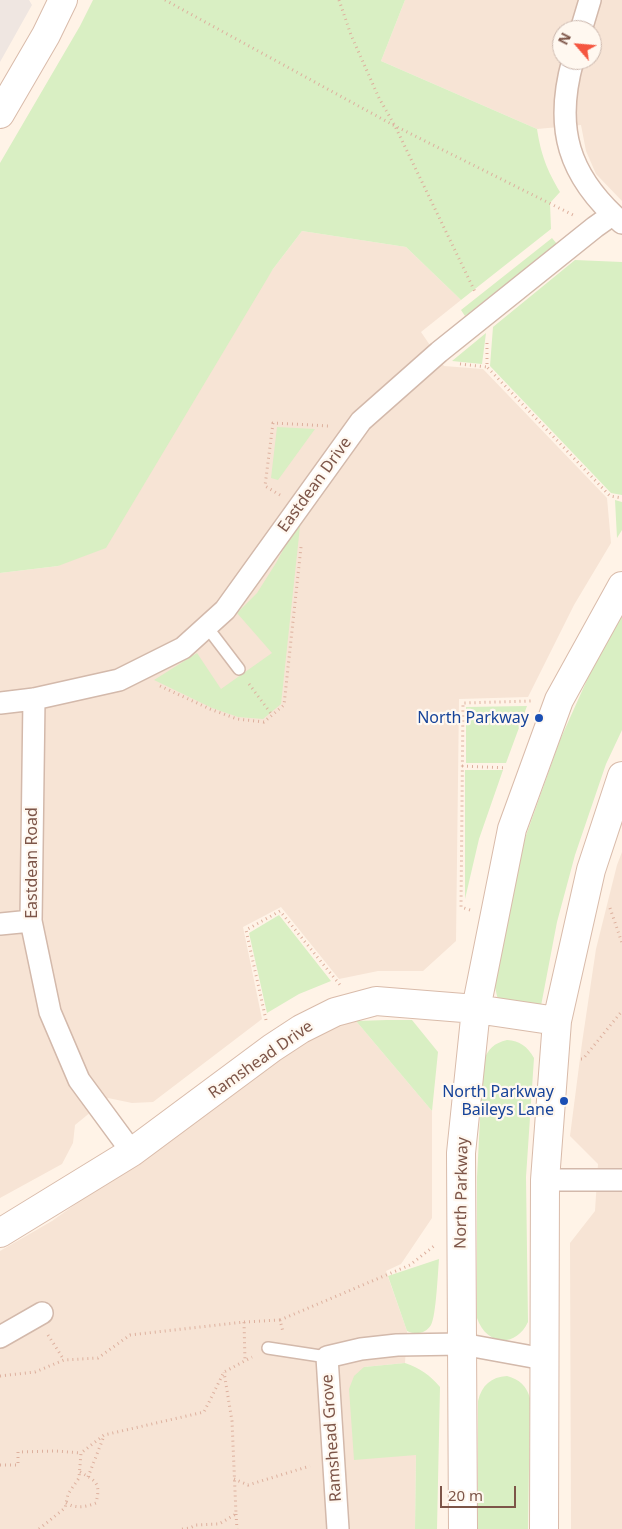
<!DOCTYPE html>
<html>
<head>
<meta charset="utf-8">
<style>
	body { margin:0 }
	#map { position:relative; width:622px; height:1529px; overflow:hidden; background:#fff3e7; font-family:"Noto Sans",sans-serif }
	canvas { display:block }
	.north { position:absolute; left:552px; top:20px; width:50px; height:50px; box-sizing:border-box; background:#fff8f0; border:1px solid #cbb7ad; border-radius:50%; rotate:297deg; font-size:14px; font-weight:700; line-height:20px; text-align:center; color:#7d5548 }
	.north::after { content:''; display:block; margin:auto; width:18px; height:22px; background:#f55640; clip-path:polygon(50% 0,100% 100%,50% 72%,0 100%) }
	.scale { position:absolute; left:440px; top:1486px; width:76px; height:22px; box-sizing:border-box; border:2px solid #7d5548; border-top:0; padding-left:6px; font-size:15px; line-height:18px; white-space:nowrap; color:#7d5548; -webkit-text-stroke:4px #fff8f0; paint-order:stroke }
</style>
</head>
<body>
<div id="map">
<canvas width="622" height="1529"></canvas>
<div class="north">N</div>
<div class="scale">20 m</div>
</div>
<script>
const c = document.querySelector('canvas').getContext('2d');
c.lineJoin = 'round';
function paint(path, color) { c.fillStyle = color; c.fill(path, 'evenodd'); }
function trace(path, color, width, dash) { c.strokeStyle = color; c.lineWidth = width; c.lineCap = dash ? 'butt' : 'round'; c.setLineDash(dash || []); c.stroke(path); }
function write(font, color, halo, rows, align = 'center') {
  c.font = font + ' "Noto Sans",sans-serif'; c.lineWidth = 4.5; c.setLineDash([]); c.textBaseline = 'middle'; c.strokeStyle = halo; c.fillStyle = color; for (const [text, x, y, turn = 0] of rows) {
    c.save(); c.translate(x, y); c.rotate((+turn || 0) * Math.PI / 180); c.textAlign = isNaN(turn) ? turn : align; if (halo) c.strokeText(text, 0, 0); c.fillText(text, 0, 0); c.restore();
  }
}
const residential = new Path2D(`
	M405 0H622V201L596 174 586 151 581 125 537 129 381 61ZM562 30H592V60H562Z
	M302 231 406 247 461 300 421 332 444 366 483 369 607 498 611 543 574 605 528 697 459 699 456 941 423 971H378L339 979 281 907 243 927 262 1019 153 1102 132 1103 108 1098 75 1125 73 1143 62 1164 0 1198V573L58 566 273 269Z
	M622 852V1529H571L570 1243 595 1211 598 1164 570 1136 582 1043 596 949 617 865Z
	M356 1021 432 1111V1218L401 1264 386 1271 407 1331 405 1363 364 1367 416 1455 415 1529H0V1251L52 1221 155 1147 271 1061 337 1024Z`);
const industrial = new Path2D(`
	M0 0H29L32 5 0 62Z`);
const green = new Path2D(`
	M93 0H405L381 61 537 129C541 155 547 170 560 192L550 203 551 229 461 300 406 247 302 231 273 269 106 548 58 566 0 573V163L80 26Z
	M552 238 557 244 465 316 461 310Z
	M575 260 622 262V495L611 493 490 366 493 327Z
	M486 333 482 364 452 361Z
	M277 427 315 429 278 480 271 478Z
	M615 500 622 502V530L617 538Z
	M301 517 281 704 263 719 238 717 212 708 154 680 197 653 221 689 272 653 237 613 257 593 276 563Z
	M622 613V730L606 764 575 855 557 922 540 1011 498 1000 493 979 524 841 560 740 600 651Z
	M527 706 506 763H466V707Z
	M465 770H503L479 839 465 899Z
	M279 915 331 981 299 994 267 1013 249 933Z
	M387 1020H412L438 1052 432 1111 356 1021Z
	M507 1040C520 1041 527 1046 534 1058L526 1177 528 1322C515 1349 486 1345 477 1318V1177L483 1062C488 1049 494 1043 507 1040Z
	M439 1259C438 1271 436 1317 431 1325 425 1334 416 1335 407 1331L388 1276Z
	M405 1363C420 1368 430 1375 440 1387L437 1529H415L416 1455 354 1460 349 1389 354 1376 364 1367Z
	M507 1376C520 1380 526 1385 530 1398L528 1529H478V1401C482 1385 491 1377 507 1376Z`);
const path = new Path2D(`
	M165 0 395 126 573 215
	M339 0 351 35 379 98 395 126 476 294
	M487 343V367L610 496 622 498
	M460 364 487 367
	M280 495 265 486 273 423 329 426
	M249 684 272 715
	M160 686 210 709 237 719 264 722 284 705 301 547
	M462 766 507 768
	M610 908 622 943
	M470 910 461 907 463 703 531 701
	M266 1020 246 930 280 911 340 985
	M581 1059H583L622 1011
	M280 1320 410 1265 434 1246
	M244 1322 280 1320 283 1332
	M48 1335 64 1360
	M0 1376 35 1372 64 1360 98 1358 130 1335 244 1322 245 1360
	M0 1465H18V1452L56 1451 81 1453
	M88 1477 104 1436
	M234 1479 248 1485 310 1466
	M66 1503C76 1509 86 1507 96 1503 101 1483 96 1481 80 1472
	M236 1514 237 1529
	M39 1529 65 1508 68 1494 79 1478 81 1453 104 1435 204 1412 224 1372 252 1357
	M182 1529 190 1528 196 1525 219 1524 236 1514 232 1421 224 1372`);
const lane = new Path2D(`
	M207 627 239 669
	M268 1348 327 1357`);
const street = new Path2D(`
	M581 30 590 0
	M573 60C554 128 568 176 622 223
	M34 699 31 921 50 1012 79 1080 132 1152
	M0 703 34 699 119 680 183 648 225 610 361 421 439 352 595 227 612 215
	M0 924 31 921
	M545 1180H622
	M0 1337 42 1313
	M338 1529 327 1357 361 1349 397 1345 462 1344 544 1359`);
const secondary = new Path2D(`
	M0 114 46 35 63 0
	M0 1233 132 1152 272 1048 301 1029 335 1012 376 1001 476 1009 557 1021
	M463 1529 461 1153 476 1009 512 829 559 700 622 586
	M544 1529 545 1180 557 1021 591 870 622 776`);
const markers = [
	[539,718,5,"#1a4fb4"],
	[564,1101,5,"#1a4fb4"]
];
const streetNames = [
	["Eastdean Drive",315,485,-54],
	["Eastdean Road",32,863,-90],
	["Ramshead Drive",261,1060,-35],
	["North Parkway",462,1193,-89],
	["Ramshead Grove",332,1438,-94]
];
const transitNames = [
	["North Parkway",529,718],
	["North Parkway",554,1092],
	["Baileys Lane",554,1110]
];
paint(residential, '#f7e4d5');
paint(industrial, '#efe6e1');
paint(green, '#d9efc3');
trace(lane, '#d3b9ab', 14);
trace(street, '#d3b9ab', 24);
trace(secondary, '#d9bbaa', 30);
trace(path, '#ddb09e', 3, [1, 4]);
trace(lane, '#fff', 11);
trace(street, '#fff', 21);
trace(secondary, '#fff', 28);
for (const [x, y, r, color] of markers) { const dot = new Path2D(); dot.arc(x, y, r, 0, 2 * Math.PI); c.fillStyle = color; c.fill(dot); trace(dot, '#fff8f0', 2); }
write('16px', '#7d5548', '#fff8f0', streetNames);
write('16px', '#164399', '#fff8f0', transitNames, 'right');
</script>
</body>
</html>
